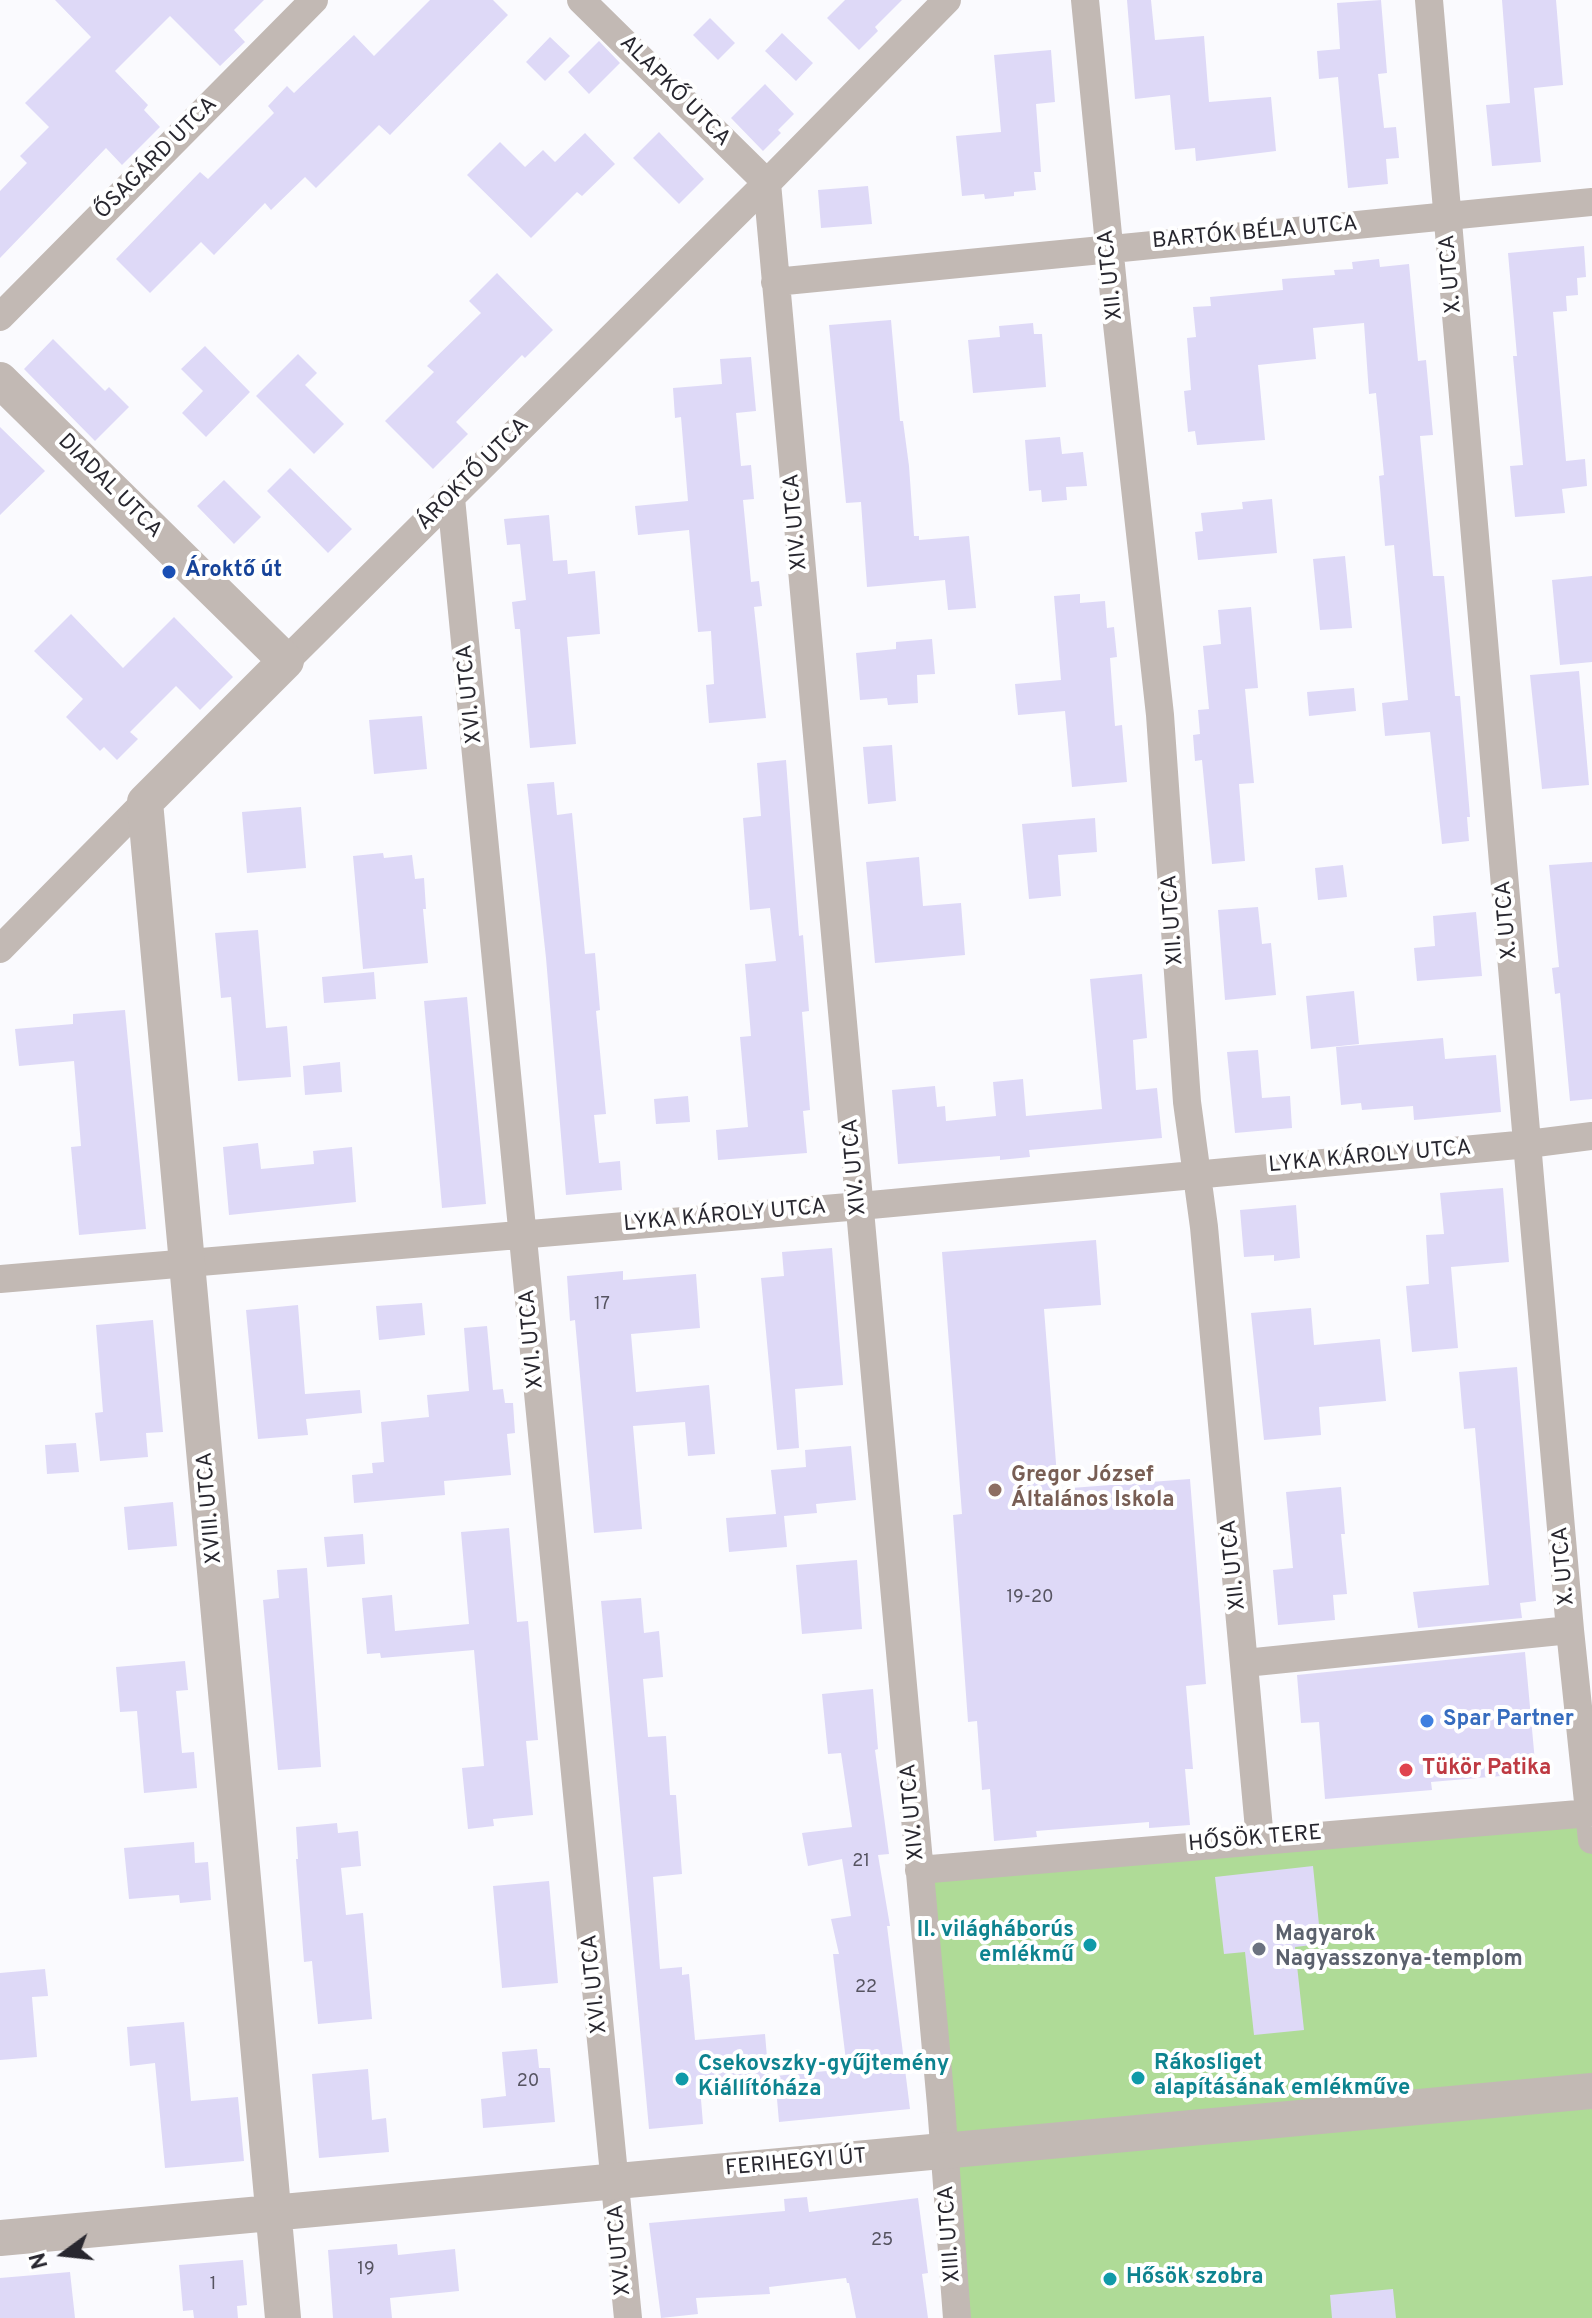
<!DOCTYPE html>
<html>
<head>
<meta charset="utf-8">
<style>
	body { margin:0 }
	#map { position:relative; width:1592px; height:2318px; overflow:hidden; background:#fafafe; font-family:Overpass,sans-serif }
	canvas { display:block }
	.north { position:absolute; left:24px; top:2214px; width:80px; height:80px; -webkit-text-stroke:6px #fff; paint-order:stroke; rotate:255deg; font-size:22px; font-weight:700; line-height:32px; text-align:center; color:#28272f }
	.north::after { content:''; display:block; margin:auto; width:28px; height:36px; background:#28272f; clip-path:polygon(50% 0,100% 100%,50% 72%,0 100%) }
</style>
</head>
<body>
<div id="map">
<canvas width="1592" height="2318"></canvas>
<div class="north">N</div>
</div>
<script>
const c = document.querySelector('canvas').getContext('2d');
c.lineJoin = 'round';
function paint(path, color) { c.fillStyle = color; c.fill(path, 'evenodd'); }
function trace(path, color, width, dash) { c.strokeStyle = color; c.lineWidth = width; c.lineCap = dash ? 'butt' : 'round'; c.setLineDash(dash || []); c.stroke(path); }
function write(font, color, halo, rows, align = 'center') {
  c.font = font + ' Overpass,sans-serif'; c.lineWidth = 8; c.setLineDash([]); c.textBaseline = 'middle'; c.strokeStyle = halo; c.fillStyle = color; for (const [text, x, y, turn = 0] of rows) {
    c.save(); c.translate(x, y); c.rotate((+turn || 0) * Math.PI / 180); c.textAlign = isNaN(turn) ? turn : align; if (halo) c.strokeText(text, 0, 0); c.fillText(text, 0, 0); c.restore();
  }
}
const green = new Path2D(`
	M1590 1813 1592 1840V2318H957L919 1870Z`);
const building = new Path2D(`
	M55 0H264L234 30 245 42 220 66 170 16 115 71 148 105 144 110 160 127 122 165 106 148 0 258V191L27 163 20 156 49 127 25 103 91 37Z
	M430 0H493L508 15 390 135 379 125 316 188 305 177 271 210 265 203 214 255 201 242 150 293 116 259 200 172 208 179 274 113 268 106 287 86 294 93 354 35 374 56Z
	M845 0H902L875 27 878 31 859 50 827 18Z
	M1127 0H1151L1155 40 1204 36 1209 102 1271 97 1276 151 1196 161 1195 148 1175 150 1170 95 1135 99Z
	M1381 0 1387 73 1378 74 1384 128 1396 127 1399 158 1386 159 1388 184 1348 188 1338 77 1319 79 1317 51 1340 49 1337 3Z
	M1502 0H1556L1563 85 1534 88 1541 162 1492 166 1486 105 1510 103Z
	M710 18 735 43 718 60 693 35Z
	M782 33 813 63 796 81 765 51Z
	M550 37 570 56 545 81 526 62Z
	M599 41 620 63 589 94 568 72Z
	M1051 50 1055 102 1036 104 1041 172H1034L1036 190 1014 192V196L985 199 984 194 962 196 956 136 1001 132 994 55Z
	M765 84 794 114 778 130 781 133 763 151 731 118Z
	M659 132 704 179 679 204 633 158Z
	M585 133 615 164 582 196 577 192 531 238 467 175 500 142 525 167 543 150 555 162Z
	M868 186 872 224 821 228 818 190Z
	M1584 246 1586 277 1577 278 1578 295 1566 296 1567 311 1553 312 1566 461 1585 459 1587 486 1562 489 1565 513 1515 517 1510 466 1523 465 1513 356H1517L1508 253Z
	M1379 259 1380 267 1409 264 1418 361 1426 360 1433 435 1420 436 1433 576H1444L1455 696H1460L1470 817H1467L1469 841 1442 844 1430 732 1385 736 1382 703 1408 700 1394 545 1385 546 1379 476 1384 475 1376 393 1369 394 1364 323 1313 328 1316 359 1258 365 1265 440 1197 445 1195 431 1188 432 1184 391 1191 390 1187 338 1196 337 1193 307 1211 306 1210 297 1283 290 1282 279 1335 275 1334 270 1353 269 1352 262Z
	M497 273 553 330 525 358 522 355 456 422 468 434 433 469 385 421 434 372 427 366 481 313 469 301Z
	M891 320 900 421H903L909 466 914 536H919V540L969 536 976 608 948 610 945 580 867 587 861 502 846 503 829 325Z
	M1033 323 1034 334H1042L1046 387 973 393 968 340 1000 337 999 326Z
	M53 339 105 391 109 387 129 407 95 441 24 369Z
	M205 346 250 392 206 437 182 413 203 391 181 369Z
	M298 354 317 373 305 385 344 424 314 454 256 396Z
	M751 357 756 411 736 413 741 466 751 465 754 499 743 500 751 582 759 581 762 606 754 607 766 718 709 723 706 685 714 684 711 631 698 632 689 530 638 535 635 506 688 501 681 417 675 418 673 388 722 384 720 359Z
	M0 427 45 471 0 515Z
	M1060 437 1062 454 1083 452 1087 486 1066 487 1067 500 1042 502 1041 490 1029 491 1025 440Z
	M290 468 352 529 328 553 267 491Z
	M224 480 261 517 234 544 197 506Z
	M1272 499 1277 553 1198 560 1195 532 1203 531 1201 513 1243 509 1242 502Z
	M549 515 553 561 567 560 568 574 595 571 600 634 567 637 576 744 530 748 520 629H515L512 602 526 600 520 544 507 545 504 519Z
	M1345 556 1352 628 1320 630 1313 559Z
	M1592 576V662L1560 665 1552 580Z
	M1080 594V603L1105 601 1107 628 1114 627 1117 657 1110 658 1115 726 1122 725 1127 782 1072 787 1065 711 1018 715 1015 684 1061 680 1054 596Z
	M1251 607 1258 688 1245 689 1254 783 1239 784 1245 861 1212 864 1202 760 1195 761 1193 735 1200 734 1198 710 1209 709 1203 646 1221 644 1218 610Z
	M71 614 123 668 174 617 233 677 200 710 176 686 130 732 138 739 117 760 104 747 100 751 66 717 83 699 34 651Z
	M932 639 935 674 917 675 918 703 888 705 887 698 860 700 856 653 896 649V642Z
	M1579 671 1589 785 1542 789 1530 675Z
	M1354 688 1356 711 1309 716 1307 692Z
	M422 716 427 769 374 774 369 720Z
	M892 745 896 801 868 804 863 747Z
	M786 760 799 936 803 935 809 1011 802 1012 810 1110 803 1111 807 1153 718 1160 716 1130 748 1127 740 1037 751 1036 745 964 776 961 770 908 750 910 743 818 761 816 757 763Z
	M554 782 557 815 572 813 585 954 595 953 600 1010 596 1011 606 1114 594 1115 599 1163 620 1161 622 1190 566 1195 546 958 527 784Z
	M301 807 306 868 247 873 242 812Z
	M1095 818 1097 852 1058 855 1061 896 1029 899 1022 824Z
	M383 853 384 858 412 855 415 879 424 878 426 909H423L428 963 363 969 353 856Z
	M919 857 923 906 961 903 965 955 875 963 866 862Z
	M1592 862V1099L1570 1101 1560 993 1555 994 1552 968 1559 967 1549 865Z
	M1343 865 1347 897 1318 900 1315 868Z
	M1258 907 1262 944 1271 943 1276 995 1225 1000 1218 910Z
	M1476 912 1482 976 1417 981 1414 948 1435 946 1433 916Z
	M258 930 266 1028 287 1026 291 1077 238 1081 231 997 221 998 215 933Z
	M374 972 376 999 324 1003 322 977Z
	M1142 974 1147 1038 1133 1040 1136 1090 1157 1088 1162 1138 1029 1150 1030 1157 1000 1160V1156L898 1164 892 1090 935 1086 937 1107 945 1106 946 1121 996 1116 993 1082 1023 1079 1026 1116 1102 1109 1090 979Z
	M1354 991 1359 1044 1311 1049 1306 996Z
	M467 997 486 1204 442 1208 424 1001Z
	M125 1010 146 1229 79 1235 71 1147 81 1146 74 1061 19 1066 15 1029 73 1024V1014Z
	M1443 1038 1445 1059 1496 1055 1501 1112 1414 1120 1413 1106 1362 1110 1361 1103 1341 1105 1336 1047Z
	M1258 1050 1262 1098 1290 1096 1292 1128 1235 1133 1227 1052Z
	M340 1062 342 1092 305 1095 303 1066Z
	M688 1096 690 1122 656 1124 654 1099Z
	M258 1143 261 1169 314 1164 313 1151 352 1147 356 1202 229 1215 223 1147Z
	M1503 1188 1509 1262 1451 1267 1458 1348 1412 1352 1406 1286 1429 1284 1426 1235 1444 1234 1440 1193Z
	M1296 1205 1300 1258 1274 1261V1255L1244 1257 1240 1210Z
	M1096 1240 1101 1305 1044 1309 1058 1489 1190 1479 1206 1684 1186 1686 1193 1769H1185L1190 1825 1149 1828V1822L1036 1831 1037 1837 994 1841 990 1789 982 1790 977 1721 968 1722 953 1515 962 1514 942 1252Z
	M832 1248 843 1385 795 1389 799 1448 777 1450 761 1278 784 1276 782 1252Z
	M623 1271V1280L696 1274 700 1328 631 1334 636 1392 709 1385 715 1454 688 1456 685 1422 633 1426 642 1529 594 1533 575 1320 570 1321 567 1276Z
	M422 1303 425 1335 379 1340 376 1306Z
	M298 1305 305 1394 360 1390 362 1413 306 1419 308 1435 258 1439 246 1310Z
	M1311 1308 1314 1345 1380 1339 1386 1401 1319 1407 1321 1435 1264 1440 1251 1313Z
	M153 1320 163 1432 146 1433 148 1457 100 1461 95 1413 103 1412 96 1325Z
	M487 1326 493 1390 503 1389 505 1403H513L515 1433 507 1434 511 1475 444 1481 445 1495 354 1503 352 1475 373 1473 372 1463 384 1462 381 1422 429 1417 427 1395 469 1391 464 1328Z
	M1517 1367 1536 1601 1520 1603 1522 1618 1418 1628 1413 1592 1489 1585 1475 1428 1464 1429 1459 1372Z
	M76 1443 79 1472 47 1474 45 1445Z
	M851 1446 856 1500 816 1504 817 1513 784 1516 787 1547 729 1552 726 1518 776 1514 771 1470 806 1467 805 1450Z
	M1341 1487 1345 1534H1341L1347 1594 1333 1595 1335 1620 1278 1625 1273 1570 1293 1568 1286 1492Z
	M173 1502 177 1546 128 1550 124 1507Z
	M509 1528 517 1622 528 1621 532 1669 538 1740 526 1741 533 1815 493 1819 494 1826 468 1829 462 1768 484 1766 474 1650 381 1658 380 1653 367 1654 362 1598 392 1595 395 1631 469 1624 461 1532Z
	M363 1534 365 1564 327 1567 324 1537Z
	M857 1560 862 1629 802 1634 796 1565Z
	M307 1568 321 1767 278 1770 263 1600 279 1598 277 1570Z
	M641 1598 644 1633 659 1631 663 1677 643 1679 648 1737 666 1736 670 1795H676L682 1874 653 1877 660 1969 682 1967V1975L689 1974 695 2040 765 2034 769 2080 700 2087 703 2124 649 2129 601 1601Z
	M1525 1652 1536 1773 1431 1782 1432 1790 1325 1799 1319 1722 1301 1723 1297 1675Z
	M185 1661 188 1690 176 1691 182 1753 194 1752 197 1788 144 1793 137 1711 120 1712 116 1667Z
	M873 1689 878 1749 875 1750 889 1854 878 1855 890 1926H887L910 2109 779 2122 775 2076 847 2069 833 1954H839L831 1919 851 1916 842 1859 808 1866 802 1833 852 1827 841 1753 828 1754 822 1694Z
	M337 1823 338 1833 358 1831 361 1866 341 1868 346 1915 363 1913 372 2019 318 2024 312 1961 304 1962 296 1859H298L296 1827Z
	M194 1842 195 1863 208 1862 211 1900 180 1903 179 1895 129 1899 124 1848Z
	M1313 1866 1321 1944 1295 1947 1304 2030 1254 2035 1245 1952 1224 1954 1215 1877Z
	M549 1881 558 1983 502 1988 493 1886Z
	M45 1969 48 1996 32 1997 37 2057 0 2060V1973Z
	M184 2022 191 2101 238 2097 244 2161 165 2168 155 2063 130 2066 127 2027Z
	M537 2049 539 2068H550L555 2122 483 2128 481 2099 506 2096 502 2052Z
	M368 2069 372 2120 386 2118 389 2152 319 2158 312 2074Z
	M807 2197 809 2212 918 2198 928 2273 922 2274 928 2318H856L849 2283H847L846 2278 769 2287 770 2294 696 2298 698 2314 661 2318 649 2223 785 2211 784 2199Z
	M397 2244 398 2255 455 2249 459 2291 390 2298 392 2318H333L328 2250Z
	M243 2260 247 2305 237 2306 238 2318H194L193 2310 183 2311 179 2265Z
	M70 2272 75 2318H0V2278Z
	M1393 2289 1396 2318H1332L1330 2295Z`);
const minor = new Path2D(`
	M581 0 767 183 941 2105 957 2318
	M1085 0 1115 306 1160 715 1187 1102 1204 1227 1260 1840
	M1429 0 1531 1189 1570 1630 1592 1840
	M775 282 1592 202
	M0 317 314 0
	M451 498 628 2318
	M286 661 767 183 947 0
	M0 949 145 802
	M0 1279 860 1206 1528 1144 1592 1136
	M1245 1663 1570 1630
	M919 1870 1590 1813`);
const tertiary = new Path2D(`
	M0 380 286 661 145 802 283 2318
	M0 2238 1592 2091`);
const markers = [
	[169,572,8,"#1a4fb4"],
	[995,1490,8,"#8d6e63"],
	[1427,1721,8,"#3f7fe0"],
	[1406,1770,8,"#e0444e"],
	[1090,1945,8,"#0f9aa8"],
	[1259,1949,8,"#6b7280"],
	[1138,2078,8,"#0f9aa8"],
	[682,2079,8,"#0f9aa8"],
	[1110,2279,8,"#0f9aa8"]
];
const numberNames = [
	["17",602,1305],
	["19-20",1030,1598],
	["21",861,1862],
	["22",866,1988],
	["20",528,2082],
	["25",882,2241],
	["19",366,2270],
	["1",213,2285]
];
const streetNames = [
	["ALAPKŐ UTCA",674,92,45],
	["ŐSAGÁRD UTCA",157,159,-45],
	["BARTÓK BÉLA UTCA",1255,234,-5],
	["X. UTCA",1452,274,-95],
	["XII. UTCA",1112,275,-96],
	["ÁROKTŐ UTCA",474,475,-45],
	["DIADAL UTCA",109,487,45],
	["XIV. UTCA",797,522,-95],
	["XVI. UTCA",471,694,-96],
	["XII. UTCA",1174,920,-94],
	["X. UTCA",1508,920,-95],
	["LYKA KÁROLY UTCA",1370,1158,-5],
	["XIV. UTCA",856,1167,-95],
	["LYKA KÁROLY UTCA",725,1217,-5],
	["XVI. UTCA",533,1339,-95],
	["XVIII. UTCA",211,1508,-95],
	["XII. UTCA",1235,1565,-96],
	["X. UTCA",1565,1566,-95],
	["XIV. UTCA",914,1812,-95],
	["HŐSÖK TERE",1255,1840,-5],
	["XVI. UTCA",596,1984,-96],
	["FERIHEGYI ÚT",796,2164,-5],
	["XIII. UTCA",951,2234,-94],
	["XV. UTCA",621,2250,-95]
];
const transitNames = [
	["Ároktő út",185,572]
];
const educationNames = [
	["Gregor József",1011,1477],
	["Általános Iskola",1011,1502]
];
const shopNames = [
	["Spar Partner",1443,1721]
];
const healthNames = [
	["Tükör Patika",1422,1770]
];
const cultureNames = [
	["II. világháborús",1074,1932,"right"],
	["emlékmű",1074,1957,"right"],
	["Rákosliget",1154,2065],
	["alapításának emlékműve",1154,2090],
	["Csekovszky-gyűjtemény",698,2066],
	["Kiállítóháza",698,2091],
	["Hősök szobra",1126,2279]
];
const worshipNames = [
	["Magyarok",1275,1936],
	["Nagyasszonya-templom",1275,1961]
];
paint(green, '#afdb97');
paint(building, '#ded9f7');
trace(minor, '#c2b9b4', 28);
trace(tertiary, '#c2b9b4', 36);
for (const [x, y, r, color] of markers) { const dot = new Path2D(); dot.arc(x, y, r, 0, 2 * Math.PI); c.fillStyle = color; c.fill(dot); trace(dot, '#fff', 3); }
write('18px', '#565461', null, numberNames);
write('22px', '#28272f', '#fff', streetNames);
write('bold 22px', '#164399', '#fff', transitNames, 'left');
write('bold 22px', '#785e54', '#fff', educationNames, 'left');
write('bold 22px', '#366cbe', '#fff', shopNames, 'left');
write('bold 22px', '#be3a42', '#fff', healthNames, 'left');
write('bold 22px', '#0d838f', '#fff', cultureNames, 'left');
write('bold 22px', '#5b616d', '#fff', worshipNames, 'left');
</script>
</body>
</html>
